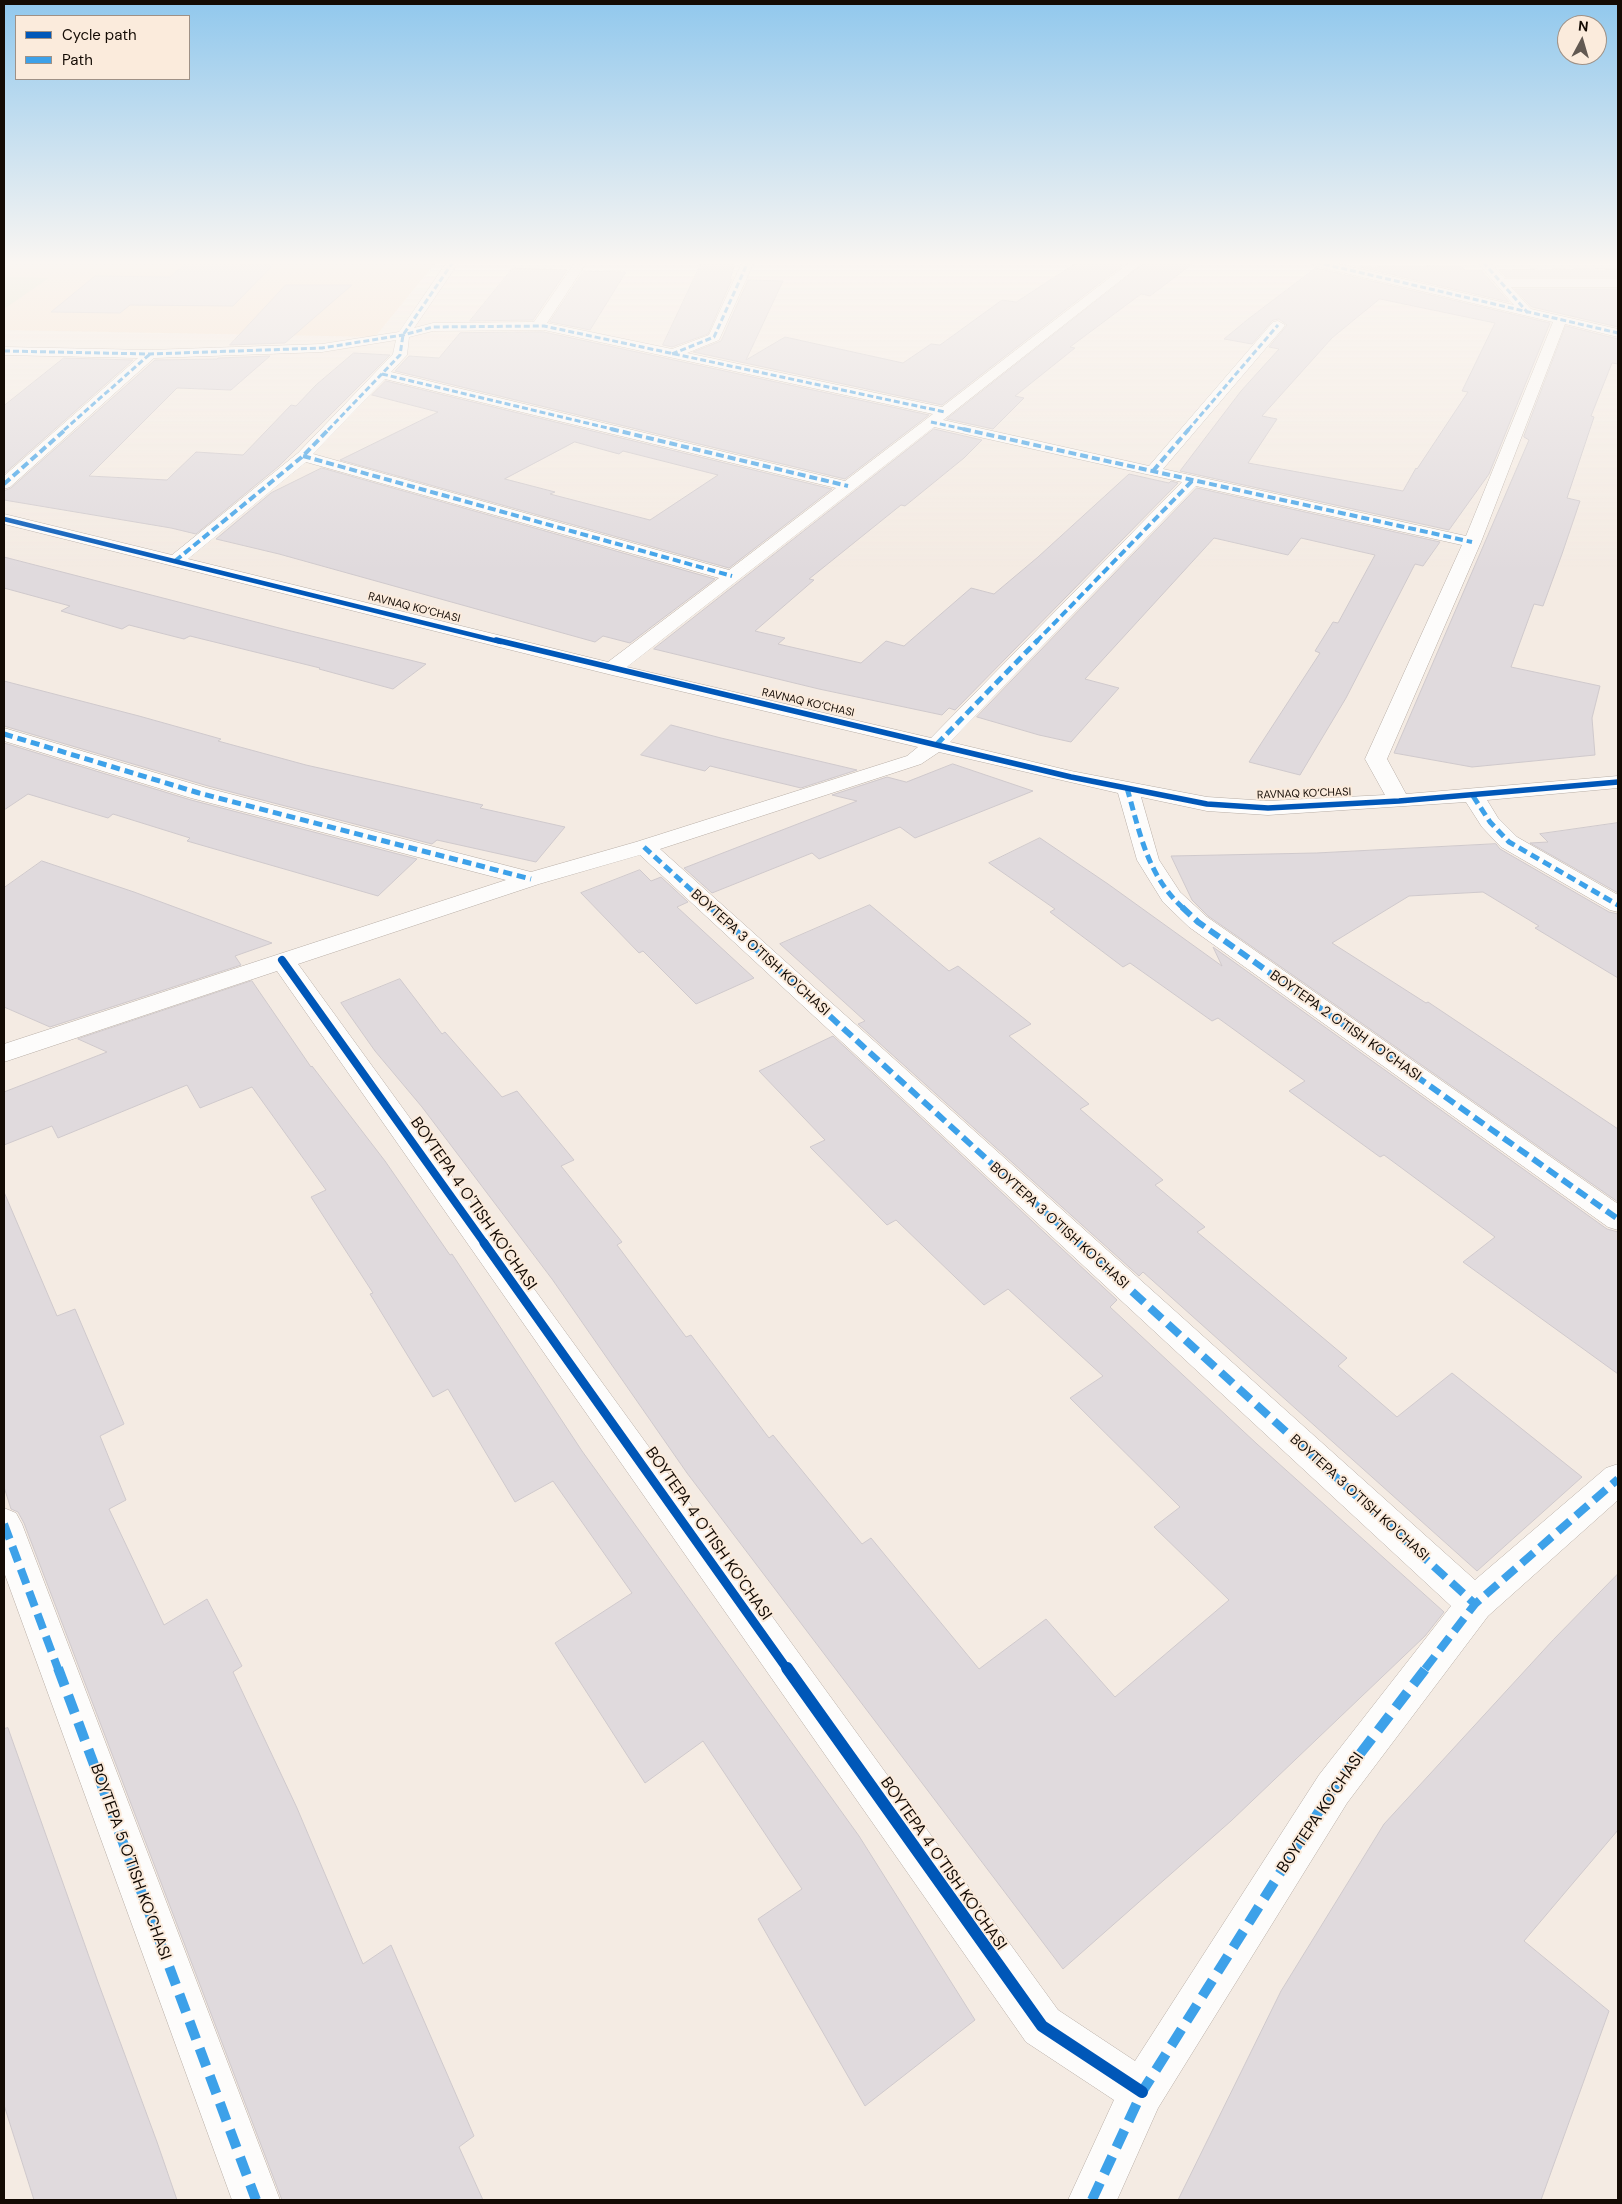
<!DOCTYPE html>
<html>
<head>
<meta charset="utf-8">
<style>
	body { margin:0 }
	#map { position:relative; width:1622px; height:2204px; overflow:hidden; background:#f4ebe3; font-family:"DM Sans",sans-serif }
	canvas { display:block }
	.frame { position:absolute; inset:0; border:5px solid #140b04; pointer-events:none }
	.legend { position:absolute; left:15px; top:15px; width:175px; height:65px; box-sizing:border-box; background:#fbebdc; border:1px solid #9f9186; margin:0; padding:6px 9px; list-style:none; font-size:15px; color:#140b04 }
	.legend li { display:flex; align-items:center; gap:10px; height:25px }
	.legend b { width:25px; border:1px solid #9f9186 }
	.north { position:absolute; left:1557px; top:15px; width:50px; height:50px; box-sizing:border-box; background:#fbebdc; border:1px solid #9f9186; border-radius:50%; rotate:6deg; font-size:14px; font-weight:700; line-height:20px; text-align:center; color:#140b04 }
	.north::after { content:''; display:block; margin:auto; width:18px; height:22px; background:#625952; clip-path:polygon(50% 0,100% 100%,50% 72%,0 100%) }
</style>
</head>
<body>
<div id="map">
<canvas width="1622" height="2204"></canvas>
<div class="frame"></div>
<ul class="legend">
<li><b style="height:6px;background:#0057b8"></b>Cycle path</li>
<li><b style="height:6px;background:#3da1e9"></b>Path</li>
</ul>
<div class="north">N</div>
</div>
<script>
const c = document.querySelector('canvas').getContext('2d');
c.lineJoin = 'round';
function paint(path, color) { c.fillStyle = color; c.fill(path, 'evenodd'); }
function trace(path, color, width, dash) { c.strokeStyle = color; c.lineWidth = width; c.lineCap = dash ? 'butt' : 'round'; c.setLineDash(dash || []); c.stroke(path); }
function write(font, color, halo, rows, align = 'center') {
  c.font = font + ' "DM Sans",sans-serif'; c.lineWidth = 4; c.setLineDash([]); c.textBaseline = 'middle'; c.strokeStyle = halo; c.fillStyle = color; for (const [text, x, y, turn = 0] of rows) {
    c.save(); c.translate(x, y); c.rotate((+turn || 0) * Math.PI / 180); c.textAlign = isNaN(turn) ? turn : align; if (halo) c.strokeText(text, 0, 0); c.fillText(text, 0, 0); c.restore();
  }
}
const built = new Path2D(`
	M12 262H436L375 337 4 330V268Z`);
const green = new Path2D(`
	M4 277 49 278 4 309Z`);
const building = new Path2D(`
	M187 262H242L240 265H273L233 306 130 305 120 313 51 312 95 276 170 277Z
	M702 262H736L730 279H732L708 334 672 347 663 345Z
	M1078 262H1127L942 405 693 352 721 341 748 280 783 281 746 360 785 337 903 363 931 344 940 345 1002 300 1016 302Z
	M1146 262H1195L1150 296 1141 294 1070 347 1075 348 1015 396 1024 398 993 429 947 419Z
	M1461 266 1465 270H1481L1509 302 1360 267Z
	M513 268 567 270 533 320 470 321Z
	M1316 268 1550 323 1489 474 1449 530 1180 471 1241 391 1279 349 1269 347 1287 325 1279 319 1273 320 1252 344 1224 339 1247 320ZM1380 299 1495 323 1462 391 1468 392 1417 469 1416 468 1403 491 1248 463 1277 419 1262 416 1332 338Z
	M1618 269V277H1506L1499 270Z
	M584 271 626 272 590 330 550 322Z
	M286 285H352L285 343 230 345Z
	M1515 289H1618V327L1532 307Z
	M1566 326 1618 339V364L1612 363 1591 416 1594 417 1567 498 1580 501 1562 554 1543 606 1534 604 1511 667 1600 686 1592 718 1595 755 1472 767 1394 753 1529 440 1524 437Z
	M544 332 929 415 845 479 395 371 409 356 439 358 460 333Z
	M354 353 390 355 279 466 196 534 171 528 4 500V491L11 488 155 360 217 359 218 358 270 356 231 390 177 388 89 476 167 480 196 452 243 455 291 405 296 406 316 385Z
	M64 358 133 360 4 474V406Z
	M386 381 832 489 729 568 340 460 438 412 372 395ZM575 442 619 454 623 451 718 475 650 520 550 494 555 492 505 479Z
	M934 429 982 440 964 458 905 506 901 505 809 579 814 580 755 631 785 638 778 644 861 663 886 641 904 646 971 588 994 594 1038 557 1129 474 1169 483 1171 481 1178 483 955 710 949 708 942 715 819 689 654 649Z
	M322 468 715 579 630 643 603 636 595 642 279 554 216 539 271 493Z
	M1197 488 1440 542 1423 566 1415 564 1346 698 1300 775 1249 762 1320 653 1315 651 1333 622 1338 623 1375 555 1301 538 1288 555 1214 538 1085 679 1119 688 1071 742 1039 735 977 717Z
	M4 557 287 630 426 664 393 689 319 669 320 668 190 636 184 639 129 625 122 629 61 611 70 606 4 588Z
	M4 681 139 716 221 739 218 741 306 765 483 805 480 808 565 827 536 862 437 840 432 844 208 786 4 726Z
	M671 725 721 738 857 770 801 788 710 766 705 771 641 755Z
	M4 743 191 800 417 859 378 896 187 841 190 838 113 814 108 818 28 794 4 810Z
	M953 764 1033 791 915 838 900 827 819 859 812 853 712 893 684 868 857 801 832 795 887 777 906 782Z
	M1618 823V893L1530 843 1548 842 1540 834Z
	M1040 838 1108 884 1222 966 1213 947 1607 1229 1618 1232V1374L1463 1262 1495 1237 1384 1155 1380 1157 1289 1091 1305 1081 1218 1018 1212 1021 1130 963 1123 967 1050 912 1055 909 989 863Z
	M1496 844 1500 849 1609 912 1618 914V978L1535 928 1539 926 1483 892 1409 896 1332 943 1426 1003 1428 1002 1618 1129V1202L1208 916 1192 900 1171 856 1316 853Z
	M42 861 134 892 272 943 235 956 241 965 50 1027 4 1007V888Z
	M640 870 651 881 661 877 688 902 677 907 754 978 696 1004 643 951 639 953 581 893Z
	M870 905 949 971 958 966 1031 1024 1009 1036 1089 1104 1080 1109 1163 1180 1155 1185 1205 1227 1197 1232 1347 1358 1338 1366 1397 1417 1452 1373 1582 1477 1477 1571 1143 1272 1139 1276 858 1024 865 1021 780 944Z
	M400 979 442 1034 445 1032 502 1097 517 1091 574 1160 561 1166 622 1242 617 1245 686 1337 691 1335 769 1438 773 1435 862 1544 871 1538 979 1669 1046 1619 1115 1697 1229 1600 1154 1527 1180 1507 1070 1398 1103 1376 1008 1289 984 1305 896 1220 887 1225 810 1147 825 1140 759 1071 833 1036 1117 1300 1110 1307 1257 1444 1444 1612 1425 1636 1231 1821 1063 1969 687 1473 552 1279 422 1107 375 1051 341 1003Z
	M252 981 311 1067 312 1066 385 1161 450 1255 452 1254 582 1451 859 1836 975 2020 865 2106 758 1919 802 1889 703 1741 645 1783 555 1643 632 1593 553 1481 515 1502 448 1389 433 1397 370 1294 373 1293 311 1197 326 1190 252 1087 200 1108 187 1085 58 1138 52 1126 4 1145V1092L107 1052 78 1039Z
	M4 1192 57 1316 75 1309 124 1424 100 1436 126 1500 109 1509 164 1625 207 1599 242 1666 233 1672 297 1808 363 1964 391 1945 474 2136 459 2147 483 2200H282L24 1523 18 1512 11 1509 4 1487Z
	M1618 1574V1830L1524 1941 1609 2011 1541 2200H1178L1281 1991 1384 1824 1553 1640Z
	M8 1728 98 1982 157 2142 177 2200H34L4 2105V1729Z`);
const minor = new Path2D(`
	M447 262H459L414 328 433 323 534 322 575 262H587L547 323 672 349 709 335 742 262H754L719 340 687 353 942 407 1130 262H1144L943 420 1149 466 1273 322 1278 321 1285 325 1283 328 1163 469 1466 536 1553 322 1315 266 1309 262H1331L1514 305 1477 262H1490L1505 279H1618V287H1511L1531 309 1618 329V337L1565 324 1481 542 1387 759 1406 794 1618 776V788L1487 800 1498 818 1517 837 1618 895V912L1610 910 1501 847 1482 827 1466 802 1268 815 1207 811 1141 797 1159 860 1180 892 1207 917 1618 1204V1230L1608 1227 1189 927 1163 902 1137 860 1118 793 939 752 921 764 660 849 1475 1580 1606 1468 1618 1464V1500L1488 1616 1347 1803 1158 2108 1117 2200H1068L1114 2100 1026 2042 277 971 4 1062V1044L506 880 191 798 4 741V728L207 788 531 872 636 842 907 756 918 747 612 675 4 524V514L172 555 298 453 393 354 396 340 322 352 154 358 10 487 4 489V476L138 358 4 355V347L150 350 322 344 399 332ZM544 330 933 414 845 481 391 372 407 355 409 337 433 331ZM385 379 836 488 729 570 313 454ZM934 427 1182 482 931 738 627 667ZM306 462 719 578 608 662 188 559ZM1196 486 1462 545 1365 759 1385 795 1268 801 1207 797 1071 771 950 742ZM640 855 1451 1606 1319 1775 1135 2061 1058 2010 298 964 539 884Z
	M4 1508 16 1513 22 1524 280 2200H232L4 1572Z`);
const quietFar5 = new Path2D(`
	M1315 262 1618 333
	M1483 262 1528 313
	M4 351 150 354 322 348 403 335 433 327 544 326 945 412
	M672 354 714 337 748 262
	M382 374 616 430
	M931 422 968 430
	M64 430 150 354
	M328 430 400 355 403 335 453 262
	M1188 430 1278 325`);
const quietFar4 = new Path2D(`
	M611 429 848 486
	M963 429 1472 542
	M303 456 732 576
	M1153 471 1189 429
	M4 484 66 429
	M175 561 303 456 329 429
	M1036 642 1192 481`);
const quietFar3 = new Path2D(`
	M4 734 199 793 531 879
	M937 744 1038 640
	M1127 788C1140 833 1147 875 1183 908
	M1473 796 1490 822 1509 842 1618 905
	M644 847 711 908`);
const quietFar2 = new Path2D(`
	M710 907 1080 1244
	M1182 907 1198 922 1618 1219`);
const quietFar1 = new Path2D(`
	M1079 1243 1475 1604
	M4 1524 58 1669
	M1425 1669 1475 1604 1618 1479`);
const quiet = new Path2D(`
	M58 1668 256 2200
	M1092 2200 1142 2092 1333 1789 1426 1668`);
const cyclewayFar4 = new Path2D(`
	M4 519 501 642`);
const cyclewayFar3 = new Path2D(`
	M496 640 1071 777 1207 804 1268 808 1399 801 1618 782`);
const cyclewayFar2 = new Path2D(`
	M282 960 485 1244`);
const cyclewayFar1 = new Path2D(`
	M484 1243 787 1669`);
const cycleway = new Path2D(`
	M787 1668 1042 2026 1142 2092`);
const farStreetnames = [
	["RAVNAQ KO‘CHASI",414,608,14],
	["RAVNAQ KO‘CHASI",808,703,13],
	["RAVNAQ KO‘CHASI",1304,794,-2]
];
const streetNames = [
	["BOYTEPA 3 O'TISH KO'CHASI",760,953,42],
	["BOYTEPA 2 O'TISH KO'CHASI",1345,1026,35],
	["BOYTEPA 3 O'TISH KO'CHASI",1059,1226,42],
	["BOYTEPA 3 O'TISH KO'CHASI",1359,1498,42]
];
const nearStreetnames = [
	["BOYTEPA 4 O'TISH KO'CHASI",473,1204,55],
	["BOYTEPA 4 O'TISH KO'CHASI",708,1534,55],
	["BOYTEPA KO'CHASI",1321,1813,-56],
	["BOYTEPA 5 O'TISH KO'CHASI",130,1862,70],
	["BOYTEPA 4 O'TISH KO'CHASI",943,1864,55]
];
paint(built, '#f8e2ce');
paint(green, '#dde1c7');
paint(building, '#e0dadd');
trace(building, '#cfc9cc', 1);
trace(minor, '#b8aea6', 1);
paint(minor, '#fdfcfb');
trace(quietFar5, '#3da1e9', 3, [6, 3]);
trace(quietFar4, '#3da1e9', 4, [8, 4]);
trace(quietFar3, '#3da1e9', 5, [9, 5]);
trace(quietFar2, '#3da1e9', 6, [12, 6]);
trace(quietFar1, '#3da1e9', 8, [16, 8]);
trace(quiet, '#3da1e9', 10, [19, 10]);
trace(cyclewayFar4, '#0057b8', 4.5);
trace(cyclewayFar3, '#0057b8', 5.5);
trace(cyclewayFar2, '#0057b8', 8);
trace(cyclewayFar1, '#0057b8', 9);
trace(cycleway, '#0057b8', 12);
const sky = c.createLinearGradient(0, 0, 0, 571);
sky.addColorStop(0, '#91c8ed');
sky.addColorStop(0.46, '#faf6f2');
sky.addColorStop(1, '#faf6f200');
c.fillStyle = sky;
c.fillRect(0, 0, 1622, 571);
write('11px', '#140b04', '#fbebdc', farStreetnames);
write('14px', '#140b04', '#fbebdc', streetNames);
write('16px', '#140b04', '#fbebdc', nearStreetnames);
</script>
</body>
</html>
